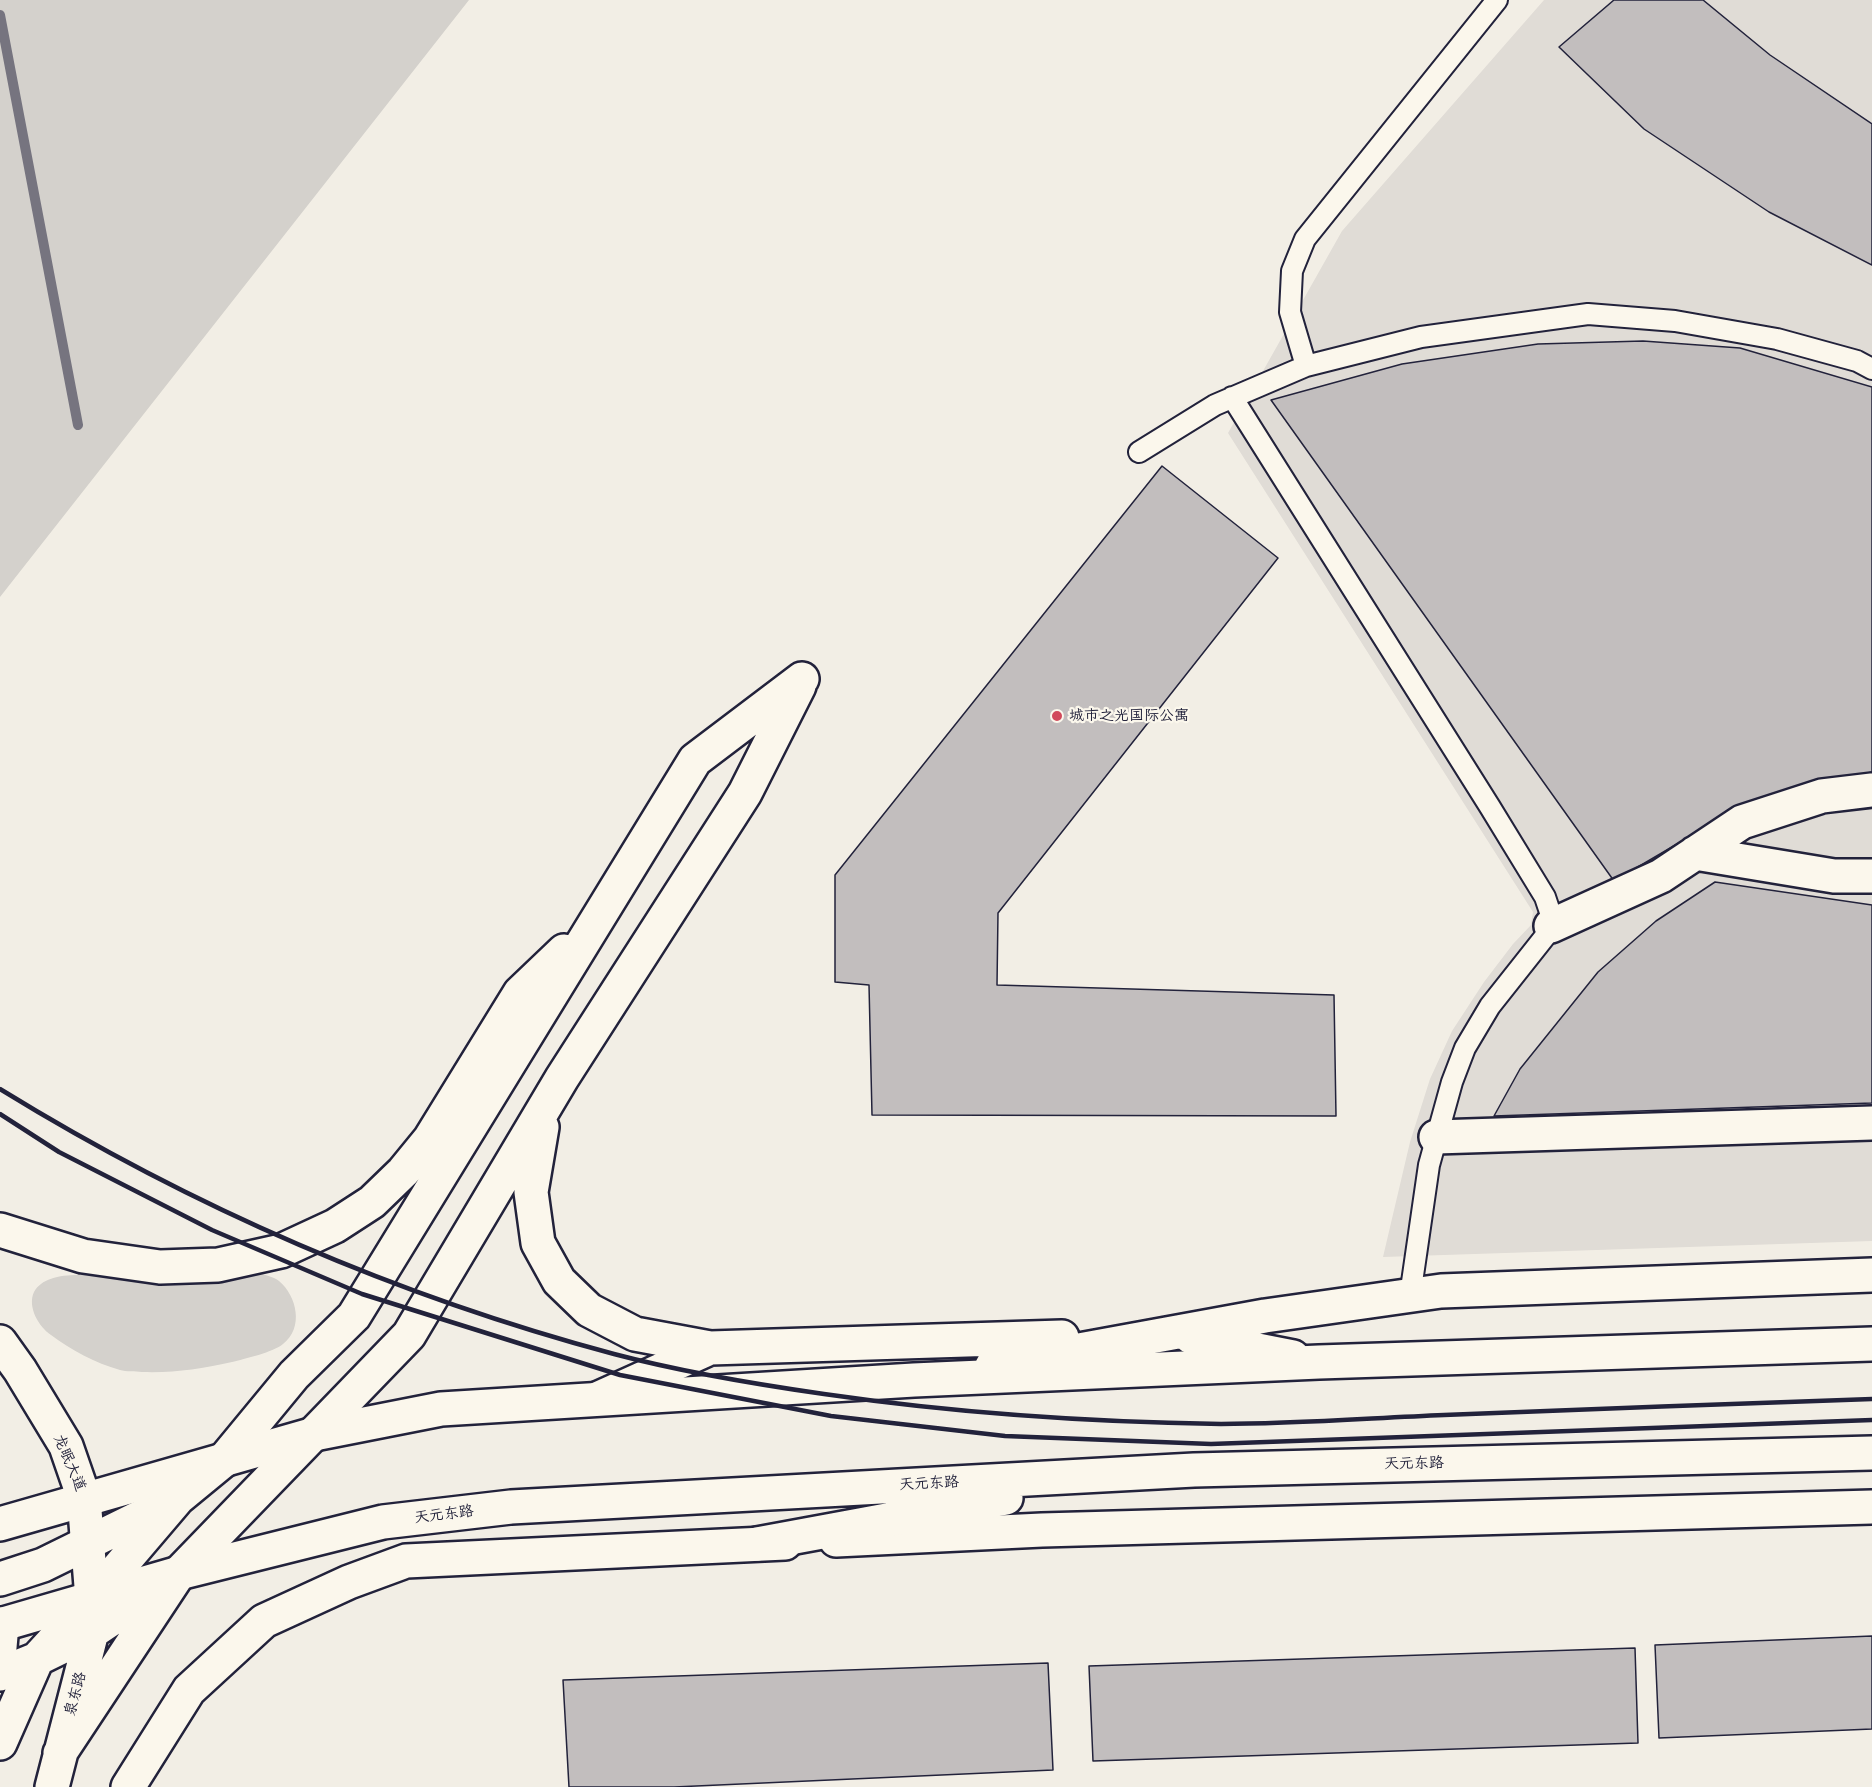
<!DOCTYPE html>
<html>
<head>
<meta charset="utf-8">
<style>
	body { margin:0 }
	canvas { display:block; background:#f2eee5 }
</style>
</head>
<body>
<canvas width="1872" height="1787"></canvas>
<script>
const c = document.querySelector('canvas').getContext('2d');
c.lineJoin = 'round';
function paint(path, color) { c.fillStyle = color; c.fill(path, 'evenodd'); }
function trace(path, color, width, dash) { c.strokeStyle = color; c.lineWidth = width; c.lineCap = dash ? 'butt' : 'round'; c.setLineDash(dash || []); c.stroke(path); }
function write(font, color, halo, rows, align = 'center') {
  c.font = font + ' Pangolin,"LXGW WenKai TC",sans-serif'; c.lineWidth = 4.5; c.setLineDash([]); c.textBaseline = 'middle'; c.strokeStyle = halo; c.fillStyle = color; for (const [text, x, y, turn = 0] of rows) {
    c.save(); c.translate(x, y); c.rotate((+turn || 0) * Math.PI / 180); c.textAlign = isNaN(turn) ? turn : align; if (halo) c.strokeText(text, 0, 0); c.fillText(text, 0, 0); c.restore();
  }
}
const built = new Path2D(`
	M1544 0H1872V1241L1383 1257 1410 1142 1430 1079 1452 1031 1484 982 1513 944 1531 925 1533 912 1228 433 1342 231Z`);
const green = new Path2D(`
	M0 0H469L0 597Z
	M258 1273C265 1275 274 1277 279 1281 297 1296 304 1328 283 1344 274 1352 244 1359 232 1362 200 1369 175 1373 142 1372 135 1371 126 1372 120 1370 95 1363 71 1350 51 1335 39 1327 27 1307 34 1292 53 1257 143 1287 177 1285 204 1283 232 1279 258 1273Z`);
const stream = new Path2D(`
	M0 15 78 425`);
const building = new Path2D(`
	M1614 0H1703L1770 55 1872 124V265L1769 212 1644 129 1559 47Z
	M1643 341 1740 348 1872 387V772L1798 791 1689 837 1614 881 1271 400 1402 364 1538 344Z
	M1162 466 1278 558 998 913 997 985 1334 995 1336 1116 872 1115 869 985 835 982V875Z
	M1715 882 1872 905V1103L1494 1116 1520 1069 1598 972 1656 921Z
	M1872 1636V1729L1659 1738 1655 1645Z
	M1635 1648 1638 1743 1093 1761 1089 1666Z
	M1048 1663 1053 1770 674 1787H569L563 1680Z`);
const lane = new Path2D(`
	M1306 366 1290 312 1292 271 1305 239 1497 0
	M1232 397 1490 807 1545 897 1551 915V926L1547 934 1490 1006 1465 1048 1452 1082 1429 1165 1410 1296
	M1139 452 1215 405 1306 366 1421 337 1588 314 1675 321 1777 339 1857 361 1872 369`);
const street = new Path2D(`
	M1695 853 1834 876H1872
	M1551 926 1661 876 1742 822 1822 796 1872 790
	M1436 1137 1872 1123`);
const secondary = new Path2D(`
	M542 1127 531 1192 538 1243 559 1281 589 1310 635 1334 710 1348
	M0 1230 83 1256 160 1267 218 1265 281 1251 335 1226 372 1202 403 1172 430 1139 520 993 564 951
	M1191 1337 1293 1357
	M992 1366 1265 1316 1441 1291 1872 1275
	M599 1398 710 1348 1062 1337
	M836 1540 1042 1530 1872 1507
	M0 1579 43 1565 165 1505
	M0 1647 2 1624
	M0 1674 37 1659 92 1632 166 1582
	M0 1743 37 1659 92 1599 178 1498 223 1461 294 1375 354 1316 695 760 802 679
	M60 1753 179 1573 409 1335 562 1078 745 793 799 686
	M52 1787 92 1632V1617
	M128 1787 189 1690 264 1621 349 1582 406 1561 785 1543`);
const primary = new Path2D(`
	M0 1342 20 1370 66 1446 84 1498 92 1599`);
const highway = new Path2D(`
	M0 1524 314 1434 441 1409 914 1380 1319 1362 1872 1344
	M757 1544 1006 1498
	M0 1625 179 1573 383 1522 511 1507 1194 1470 1872 1453`);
const rail = new Path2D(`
	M0 1089C190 1206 397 1296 614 1354 682 1372 754 1384 824 1394 955 1413 1088 1422 1221 1424 1294 1424 1371 1418 1444 1415 1587 1409 1729 1404 1872 1399
	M0 1114 59 1152 212 1230 362 1294 620 1375 831 1416 1005 1436 1211 1444 1872 1420`);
const markers = [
	[1057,716,6,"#d1495b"]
];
const poiNames = [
	["城市之光国际公寓",1069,716]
];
const streetNames = [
	["龙眠大道",69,1463,67],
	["天元东路",1414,1464,-1],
	["天元东路",929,1484,-3],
	["天元东路",444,1515,-7],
	["泉东路",76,1694,-75]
];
paint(built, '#e0dcd6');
paint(green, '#d4d1cc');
trace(stream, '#76747f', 10);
paint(building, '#c2bebe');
trace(building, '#22223b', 1.5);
trace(lane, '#22223b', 24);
trace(street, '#22223b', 38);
trace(secondary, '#22223b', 38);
trace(primary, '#22223b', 38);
trace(highway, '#22223b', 38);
trace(lane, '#fbf7ec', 20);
trace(street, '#fbf7ec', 33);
trace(secondary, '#fbf7ec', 33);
trace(primary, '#fbf7ec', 33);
trace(highway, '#fbf7ec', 33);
trace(rail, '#22223b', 4.5);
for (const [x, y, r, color] of markers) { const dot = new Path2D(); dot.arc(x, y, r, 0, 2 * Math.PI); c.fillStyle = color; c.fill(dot); trace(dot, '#fbf7ec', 2); }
write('15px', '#22223b', '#fbf7ec', poiNames, 'left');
write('15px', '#22223b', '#fbf7ec', streetNames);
</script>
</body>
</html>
